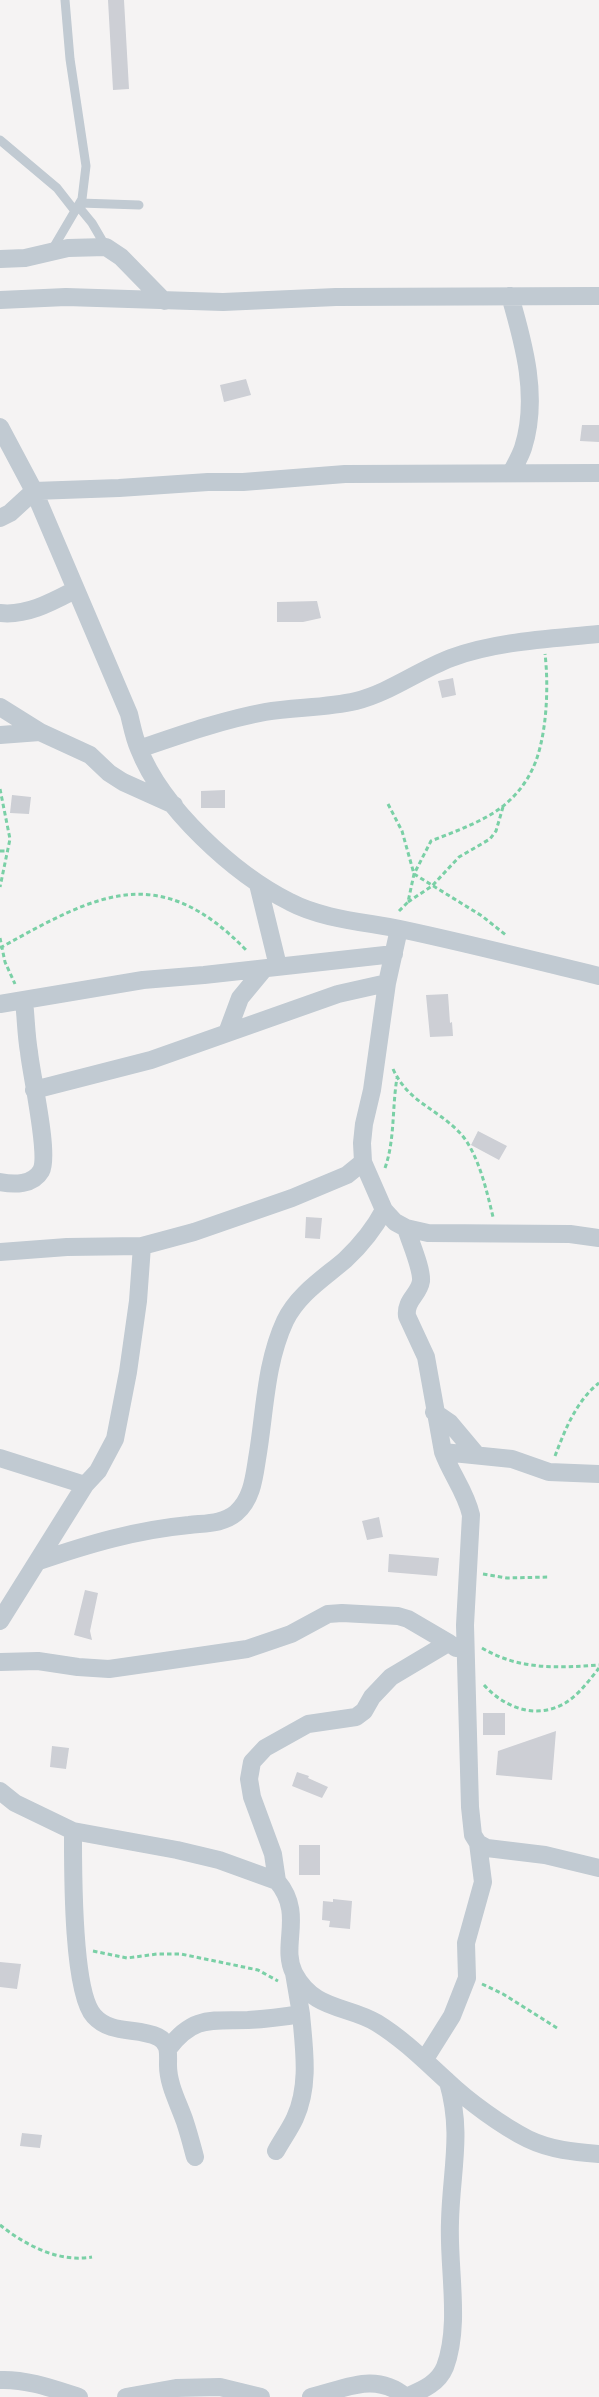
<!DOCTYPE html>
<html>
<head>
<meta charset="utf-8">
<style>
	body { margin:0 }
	canvas { display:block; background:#f5f3f3 }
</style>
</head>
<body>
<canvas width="599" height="2397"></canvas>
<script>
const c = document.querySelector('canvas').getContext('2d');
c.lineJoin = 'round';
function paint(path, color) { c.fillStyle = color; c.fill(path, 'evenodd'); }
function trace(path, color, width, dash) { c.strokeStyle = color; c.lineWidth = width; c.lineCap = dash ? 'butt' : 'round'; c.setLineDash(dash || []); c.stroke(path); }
const building = new Path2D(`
	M108 0H124L129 89 113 90Z
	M246 379 251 395 224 402 220 385Z
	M582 425H599V442L580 441Z
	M317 601 321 618 303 622H277V602Z
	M453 678 456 695 442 698 438 681Z
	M225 790V808H201V791Z
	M12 795 31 797 29 814 10 813Z
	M448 994 450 1023 452 1022 453 1036 430 1037 426 995Z
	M478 1131 507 1146 499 1160 471 1145Z
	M306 1217 322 1218 320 1239 305 1238Z
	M379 1517 383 1537 367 1540 362 1521Z
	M389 1554 439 1558 437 1576 388 1572Z
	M85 1590 98 1593 90 1631 92 1640 74 1635Z
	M483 1713H505V1735H483Z
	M556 1731 552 1780 496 1775 498 1751Z
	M52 1746 69 1748 66 1769 50 1767Z
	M297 1772 309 1776 308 1778 328 1787 322 1798 292 1786Z
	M299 1845H320V1875H299Z
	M333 1899 352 1901 350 1929 329 1927 330 1921 322 1920 323 1901 333 1902Z
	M0 1962 21 1964 17 1989 0 1987Z
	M22 2133 42 2135 40 2148 20 2146Z`);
const path = new Path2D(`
	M0 789 10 839 0 887
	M388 804 402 831 414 874 482 916 507 936
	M0 851H9
	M408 902 432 886 459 857 490 839 496 831 503 807
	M399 911 408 902 414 874 431 841C451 833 471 826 490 815 507 805 522 790 531 772 547 742 549 687 545 654
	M0 938 5 962 15 984
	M0 948C97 894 159 859 248 952
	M393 1069C408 1102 436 1108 459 1132 478 1151 487 1192 493 1217
	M385 1168C395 1140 392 1107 397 1078
	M555 1456C565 1430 576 1401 599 1383
	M483 1574 507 1578 550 1577
	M482 1648C519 1670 557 1668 599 1665
	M484 1685C502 1705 530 1718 557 1707 574 1701 588 1682 599 1668
	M93 1951 127 1958 157 1954H181L258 1970 278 1981
	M482 1984 503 1994 557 2028
	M0 2225C25 2245 59 2263 92 2257`);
const lane = new Path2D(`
	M0 140 57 188 75 211
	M80 203 139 205
	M78 206 92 223 106 247
	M52 250 82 199 86 166 70 59 65 0`);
const street = new Path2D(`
	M0 259 25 258 68 248 106 247 121 257 164 301
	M510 296C524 344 539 398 523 448 520 457 515 465 511 473
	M0 300 66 297 223 302 336 297 599 296
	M0 427 34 491 129 714C132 726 134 738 139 749 162 808 234 874 290 902 322 919 365 922 400 929 466 943 533 960 599 976
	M0 518 10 513 34 491 119 488 208 482H243L345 474 599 473
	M0 613C27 616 52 602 75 590
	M0 707 40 732 90 755 109 773 123 782 174 805
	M0 735 40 732
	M139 749C180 735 222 720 265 712 295 707 326 708 356 701 389 693 419 670 451 658 497 641 551 639 599 634
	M258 884 278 966
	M399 929 387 983 372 1090 364 1124 362 1143 363 1162 384 1210 395 1222 406 1228 428 1233 570 1234 599 1238
	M0 1004 143 980 204 975 394 954
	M227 1033 240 998 264 969
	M34 1090 151 1060 338 994 387 983
	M0 1182C14 1185 33 1185 41 1171 50 1155 31 1074 29 1052 26 1035 26 1018 24 1001
	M406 1228C410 1242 422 1268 421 1281 419 1295 405 1300 407 1316L426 1357 443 1452C451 1474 466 1492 471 1515L465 1625 470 1807 473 1835 478 1843 487 1848 545 1855 599 1868
	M0 1252 67 1247 142 1246 194 1232 292 1198 347 1175 363 1162
	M434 1412 450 1423 476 1454
	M443 1452 512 1459 549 1472 599 1474
	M0 1458 85 1485
	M39 1561C89 1544 136 1530 189 1525 205 1523 223 1524 236 1513 252 1499 254 1478 257 1459 265 1413 265 1364 285 1321 298 1294 324 1278 345 1260 361 1245 374 1229 384 1210
	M0 1621 85 1485 98 1471 115 1439 128 1372 138 1301 142 1246
	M0 1662 38 1661 78 1667 109 1669 158 1662 247 1649 291 1634 328 1614 342 1613 398 1616 408 1619 449 1643
	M0 1791 15 1803 73 1831 177 1850 219 1860 277 1881C305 1914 280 1945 294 1973 314 2011 347 2005 377 2023 403 2039 425 2061 447 2081 468 2101 502 2126 528 2139 551 2150 574 2152 599 2154
	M73 1831C73 1868 72 1992 94 2016 111 2035 137 2027 158 2037 170 2043 168 2054 168 2065 168 2085 179 2104 185 2122 189 2134 192 2146 195 2157
	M277 1881 273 1854 252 1797 249 1779 252 1762 265 1748 308 1724 356 1717 364 1711 372 1697 391 1677 443 1646 449 1643 456 1648
	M168 2049C193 2015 212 2021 248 2020 266 2019 283 2017 301 2014L294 1973
	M425 2059 452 2016 467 1978 466 1943 483 1882 478 1843
	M276 2151C282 2140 290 2129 295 2118 310 2085 304 2049 301 2014
	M0 2380C27 2379 54 2389 79 2397
	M126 2397 176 2388 220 2387 261 2397
	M311 2397C345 2389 375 2371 406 2397
	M406 2397C422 2390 438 2384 445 2367 461 2324 448 2268 450 2222 451 2171 463 2134 448 2082`);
paint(building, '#cdcfd5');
trace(path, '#7ad0a6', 3, [4.5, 3]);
trace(lane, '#c1cad2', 9);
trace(street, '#c1cad2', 18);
</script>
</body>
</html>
